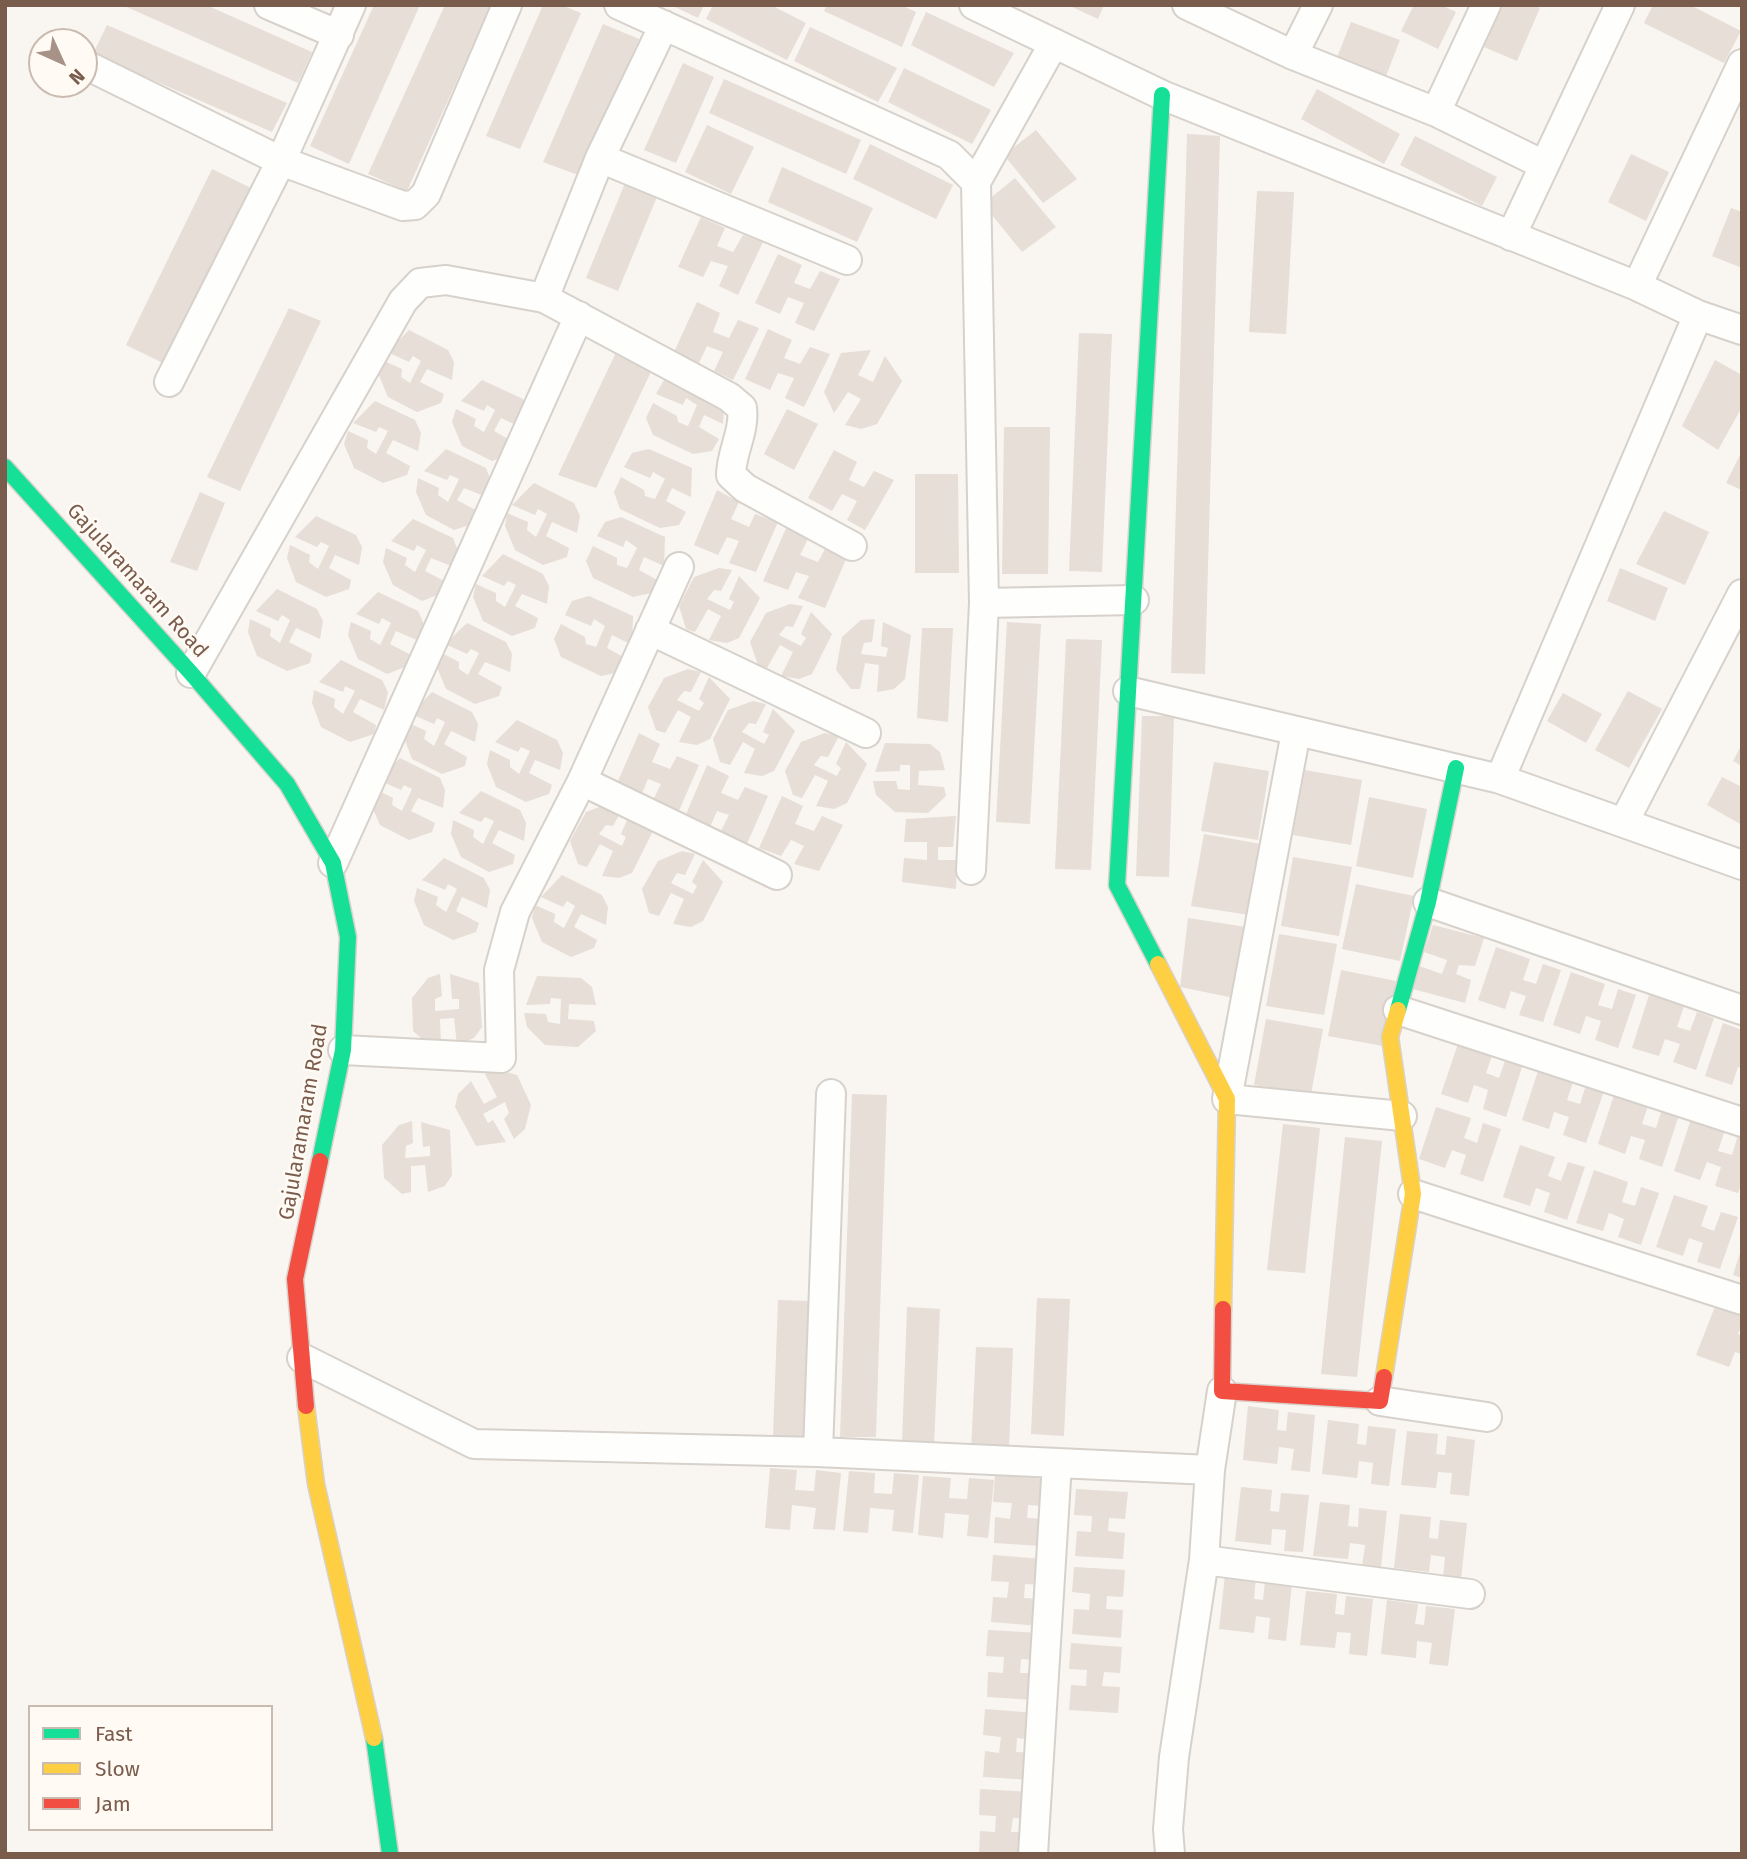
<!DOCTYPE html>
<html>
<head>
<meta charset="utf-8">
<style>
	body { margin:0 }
	#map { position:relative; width:1747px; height:1859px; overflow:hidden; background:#f9f5f0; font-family:"Fira Sans",sans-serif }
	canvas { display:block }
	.frame { position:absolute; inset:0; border:7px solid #7a5c4d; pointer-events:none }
	.legend { position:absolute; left:28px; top:1705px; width:245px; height:126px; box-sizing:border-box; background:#fffaf3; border:2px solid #cabbb1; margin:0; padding:9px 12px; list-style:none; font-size:21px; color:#7a5c4d }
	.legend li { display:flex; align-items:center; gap:14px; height:35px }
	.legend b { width:35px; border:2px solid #cabbb1 }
	.north { position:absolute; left:28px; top:28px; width:70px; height:70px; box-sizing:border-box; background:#fffaf3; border:2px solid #cabbb1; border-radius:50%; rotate:135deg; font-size:19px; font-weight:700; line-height:28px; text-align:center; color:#7a5c4d }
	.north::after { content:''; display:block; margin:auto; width:24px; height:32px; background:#a69286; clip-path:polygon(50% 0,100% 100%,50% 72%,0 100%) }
</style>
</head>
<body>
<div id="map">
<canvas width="1747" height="1859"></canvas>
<div class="frame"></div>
<ul class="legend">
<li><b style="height:9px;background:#16e098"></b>Fast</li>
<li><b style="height:9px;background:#ffcf43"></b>Slow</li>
<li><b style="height:9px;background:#f24e42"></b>Jam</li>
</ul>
<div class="north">N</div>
</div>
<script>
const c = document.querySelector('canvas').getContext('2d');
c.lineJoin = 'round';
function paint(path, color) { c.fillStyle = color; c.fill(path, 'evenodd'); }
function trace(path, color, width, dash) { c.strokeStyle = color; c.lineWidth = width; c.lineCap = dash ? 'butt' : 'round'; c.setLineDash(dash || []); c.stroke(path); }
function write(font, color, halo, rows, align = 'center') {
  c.font = font + ' "Fira Sans",sans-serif'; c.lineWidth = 5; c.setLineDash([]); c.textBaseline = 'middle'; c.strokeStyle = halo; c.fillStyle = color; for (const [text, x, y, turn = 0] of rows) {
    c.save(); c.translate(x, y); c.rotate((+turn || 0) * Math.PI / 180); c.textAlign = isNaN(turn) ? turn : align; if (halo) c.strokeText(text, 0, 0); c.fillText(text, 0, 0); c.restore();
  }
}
const building = new Path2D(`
	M122 5H206L312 52 298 83Z
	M374 5H420L349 164 310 146Z
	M445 5H491L407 191 368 174Z
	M543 5H561L581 13 520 149 486 136Z
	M671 5H704L698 18Z
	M713 5H771L806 23 787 60 706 19Z
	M827 5H901L916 12 902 47 824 11Z
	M1068 5H1104L1098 19Z
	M1414 5H1441L1456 12 1438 49 1401 31Z
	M1502 5H1533L1540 8 1517 61 1484 47Z
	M1653 5H1690L1741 31 1724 63 1644 23Z
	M926 12 1014 53 994 87 911 45Z
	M1351 22 1400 40 1383 84 1334 65Z
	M603 24 639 39 578 175 543 162Z
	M107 25 287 103 272 132 93 54Z
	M810 27 897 68 878 102 794 61Z
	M683 63 714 77 676 163 644 150Z
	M904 68 991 110 972 144 888 102Z
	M724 79 861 140 846 174 709 113Z
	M1317 89 1400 134 1384 164 1301 119Z
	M707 125 754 147 731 194 685 172Z
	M1036 130 1077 179 1043 203 1004 155Z
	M1187 134 1220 136 1205 674 1171 673Z
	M1415 136 1497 177 1482 206 1400 165Z
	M870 144 953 185 936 219 853 179Z
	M1631 154 1669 172 1646 221 1608 202Z
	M782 167 873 208 857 242 768 202Z
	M212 169 251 188 165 364 126 345Z
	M1015 178 1056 227 1022 252 983 204Z
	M625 183 657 197 618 291 586 278Z
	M1257 191 1294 192 1286 334 1249 332Z
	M1731 208 1742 212V268L1712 256Z
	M701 217 725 228 717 246 733 252 743 235 763 242 738 295 719 286 728 266 711 261 703 277 678 267Z
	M778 254 802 265 794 283 810 289 820 271 840 279 814 331 795 323 804 303 788 297 780 314 755 303Z
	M697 302 720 313 713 332 729 338 738 320 759 328 733 380 714 371 723 352 707 346 699 363 674 352Z
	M289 308 321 321 240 491 207 477Z
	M768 329 792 340 784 358 800 364 810 347 830 354 804 407 785 398 794 378 778 373 770 390 745 379Z
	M409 330 448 350 454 362 452 380 427 369 420 382 444 394 441 403 417 412 388 397 378 373 382 360 402 369 401 377 410 383 421 361 413 356 409 362 387 352Z
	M1079 333 1112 334 1102 572 1069 571Z
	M620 344 657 359 596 488 558 475Z
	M871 350 858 375 873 382 885 356 902 381 877 424 861 429 845 425 861 399 848 392 834 413 824 392 841 353Z
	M1715 360 1742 375V407L1718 450 1682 426Z
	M681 375 725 395 723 424 704 415 699 427 719 439 712 451 693 454 653 435 646 418 653 403 677 416 678 422 688 426 697 405 686 398 683 405 656 394 664 380Z
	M482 380 523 399 528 411 525 429 501 418 494 431 517 444 515 452 492 461 462 446 452 422 456 409 476 419 474 426 484 432 495 410 487 405 484 411 461 401Z
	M375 401 415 420 421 433 418 451 393 440 386 453 410 466 407 475 383 483 354 468 344 444 348 431 368 440 367 448 376 454 388 431 379 427 376 432 353 423Z
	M787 409 818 424 794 470 764 454Z
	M1004 427H1050L1048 574H1002Z
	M446 449 486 468 491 481 489 498 464 488 457 500 481 513 478 522 454 530 426 515 416 492 418 478 439 488 438 495 448 502 459 479 450 475 447 480 424 471Z
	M649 449 692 468 691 497 672 488 666 501 686 512 679 525 660 528 620 509 614 492 621 477 644 490 645 496 655 499 665 479 653 472 650 478 624 467 632 453Z
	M834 450 857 462 849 480 864 487 874 471 894 480 865 530 847 520 857 501 842 494 832 511 808 498Z
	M1742 451V490L1726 483Z
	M915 474H958L959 573H915Z
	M534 483 574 503 580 516 577 533 552 522 546 536 569 548 567 557 543 565 515 550 505 526 507 513 528 522 527 530 536 537 547 514 538 509 535 515 512 505Z
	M717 490 739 502 731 519 749 527 755 514 778 522 756 572 729 563 739 541 727 537 718 555 694 545Z
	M200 492 225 503 197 571 170 562Z
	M1664 511 1709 532 1685 585 1636 564Z
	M316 516 356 535 362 547 359 565 335 555 329 568 351 580 349 589 326 597 296 582 287 558 290 545 310 555 309 562 318 569 329 546 321 542 317 547 295 537Z
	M621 517 665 537 664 566 644 557 639 570 659 581 651 593 633 597 593 578 586 561 593 546 617 558V565L627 568 637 548 626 540 623 547 597 536 605 522Z
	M413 519 453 538 458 551 456 568 431 558 425 571 448 583 445 592 422 601 393 585 383 562 386 548 407 558 405 565 415 572 426 550 417 545 414 551 391 541Z
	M787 526 809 537 800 555 818 562 825 549 847 557 825 608 798 598 809 576 796 572 788 590 763 581Z
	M503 554 543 574 549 586 547 604 522 594 515 606 538 618 535 628 512 636 483 621 473 597 476 584 496 593V601L505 607 516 585 508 581 504 586 482 576Z
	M719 568 732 570 721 591 714 590 707 599 730 610 734 602 729 599 739 576 760 598 739 638 727 643 709 640 721 616 708 609 695 632 686 629 679 606 694 577Z
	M1620 568 1668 588 1655 621 1607 601Z
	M277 589 317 609 323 621 320 639 296 628 289 642 312 654 310 663 287 671 257 656 248 632 250 619 271 629 270 636 280 643 290 620 282 615 278 621 256 611Z
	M378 592 418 611 424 624 421 642 396 631 390 644 413 656 410 665 387 674 358 659 348 635 351 622 371 631 370 639 380 645 391 623 382 618 379 624 356 614Z
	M589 596 633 616 632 645 612 635 607 648 627 659 620 672 601 676 561 657 554 639 561 624 585 637 586 644 596 647 605 626 594 619 591 626 565 615 572 601Z
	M790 604 803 606 793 627 786 626 779 635 801 646 806 638 801 634 811 612 832 634 812 674 799 679 781 676 793 652 780 645 767 668 758 665 750 642 766 613Z
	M875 619 872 642 864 643 861 654 886 657 888 648 881 646 883 622 911 635 905 679 894 689 877 692 879 665 865 663 860 689H851L836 670 842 637 861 620Z
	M1007 622 1041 624 1030 824 996 822Z
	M467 623 506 642 512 654 510 672 485 662 478 674 502 687 499 696 475 704 446 689 436 665 440 652 459 662V669L468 675 479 653 471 649 467 654 445 644Z
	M922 628H953L948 722 917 718Z
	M1066 639 1102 640 1091 870 1055 869Z
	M341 660 382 680 388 692 384 710 360 699 353 712 376 725 374 734 350 742 321 727 312 703 314 690 335 699 334 707 343 714 355 691 345 686 343 692 319 682Z
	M688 669 701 672 691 692 684 691 677 700 699 711 704 703 699 699 709 677 730 699 710 739 697 745 679 742 691 717 678 710 665 733 656 730 648 707 664 678Z
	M1628 691 1662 709 1629 768 1595 750Z
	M432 692 472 712 478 724 475 742 451 731 444 744 467 757 465 766 442 774 412 759 403 735 405 721 426 731 424 739 434 746 445 722 437 718 434 724 411 714Z
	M1563 693 1602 714 1586 743 1547 721Z
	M753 701 766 704 756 724 749 723 742 732 764 744 769 735 763 732 773 709 795 731 774 771 762 776 744 773 755 749 743 742 730 765 720 762 713 739 728 710Z
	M1142 716H1174L1169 877 1136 876Z
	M517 720 557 740 563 753 560 770 535 760 529 773 552 785 549 794 526 802 496 787 487 764 490 750 510 760V767L519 774 530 751 521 747 518 752 495 742Z
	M639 733 660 744 652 762 670 769 677 756 699 765 677 815 650 806 661 784 648 779 640 798 615 788Z
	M825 733 839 736 828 757 821 756 814 765 837 776 841 768 836 764 846 742 867 764 847 803 834 809 816 806 828 781 815 775 802 798 793 795 785 771 801 742Z
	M885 743 930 744 940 752 945 770 919 771 918 785 944 787 946 796 928 813 895 812 876 795 873 781H896L898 789 910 790V765H900V771L875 772Z
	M1742 744V766L1733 761Z
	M400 758 440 778 445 790 443 808 418 798 411 811 435 823 432 832 409 840 380 825 370 802 373 788 393 798 392 805 402 811 412 789 404 785 401 790 378 780Z
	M1214 762 1269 771 1258 840 1201 831Z
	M707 765 729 776 721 793 738 800 745 787 768 796 746 846 718 837 729 815 717 811 709 829 684 819Z
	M1305 770 1362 780 1351 845 1293 835Z
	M1722 777 1742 787V825L1707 805Z
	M481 791 520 810 526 823 524 841 499 830 492 843 515 855 513 864 489 872 461 857 451 834 453 820 474 830 473 837 483 844 494 821 485 817 481 822 459 813Z
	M782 796 803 806 795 824 814 831 822 816 843 825 819 871 794 864 804 846 791 840 781 856 759 848Z
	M1369 797 1427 809 1413 878 1356 866Z
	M610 803 624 806 613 826 606 825 599 834 622 846 626 837 621 834 631 811 652 833 632 873 619 878 602 876 613 851 600 844 587 867 578 864 570 841 586 812Z
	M956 816 953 847H938V860H957L956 889 902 882 904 858 927 860V842H904L906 819Z
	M1204 834 1261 844 1249 915 1191 906Z
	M682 851 695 854 685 875 677 873 671 883 693 894 697 886 692 882 703 860 723 882 703 921 691 927 673 924 684 899 671 893 659 916 649 913 642 889 658 861Z
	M1293 857 1352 867 1339 936 1281 926Z
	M444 858 484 878 490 890 487 908 462 897 456 911 479 923 476 932 453 940 424 925 414 901 417 888 438 897 436 905 446 912 457 889 448 884 445 890 422 880Z
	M562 875 602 895 608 907 606 925 581 914 574 927 597 940 594 948 571 957 542 942 532 918 535 905 555 914 554 922 564 928 575 906 567 901 563 907 541 897Z
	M1356 884 1414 896 1400 961 1342 949Z
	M1188 918 1246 927 1234 998 1180 987Z
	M1433 925 1484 938 1475 966 1459 965 1456 974 1471 980 1465 1003 1413 989 1419 966 1442 974 1447 960 1424 952Z
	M1279 934 1337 944 1324 1015 1266 1006Z
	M1496 947 1530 959 1523 980 1536 984 1543 964 1561 970 1543 1022 1519 1015 1526 996 1511 991 1505 1009 1478 1000Z
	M1341 970 1396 981 1383 1046 1328 1036Z
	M1571 972 1605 984 1598 1005 1612 1009 1618 989 1636 995 1618 1048 1595 1040 1601 1021 1586 1016 1580 1034 1553 1025Z
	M440 974 442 996 435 999V1011L459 1009V999H452L450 974 479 983 482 1027 474 1038 457 1045 454 1018 440 1019 441 1045 431 1047 413 1031 412 998 428 978Z
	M537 976 581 978 592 987 596 1005 569 1004 568 1019 594 1021 596 1031 578 1047 545 1045 527 1027 524 1013 546 1014 548 1022 560 1024 561 999 551 998 550 1004 526 1005Z
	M1649 995 1684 1006 1677 1027 1690 1031 1697 1012 1714 1018 1696 1070 1673 1062 1680 1044 1665 1039 1659 1056 1632 1048Z
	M1266 1019 1323 1029 1311 1094 1254 1085Z
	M1723 1023 1742 1030V1068L1738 1067 1732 1085 1705 1076Z
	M1459 1041 1493 1053 1486 1073 1499 1078 1506 1058 1523 1064 1506 1117 1483 1109 1488 1090 1474 1085 1468 1103 1441 1094Z
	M493 1068 517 1075 531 1105 525 1129 514 1139 504 1119 509 1113 505 1102 483 1114 488 1123 493 1120 506 1142 476 1146 455 1107 458 1094 471 1081 484 1104 497 1097 485 1074Z
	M1539 1068 1574 1079 1567 1100 1580 1104 1586 1085 1604 1091 1586 1143 1563 1135 1569 1117 1554 1112 1549 1129 1522 1120Z
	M1615 1092 1649 1103 1642 1124 1656 1128 1662 1109 1679 1115 1662 1167 1639 1159 1645 1140 1631 1136 1625 1154 1598 1144Z
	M852 1094 887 1095 876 1437H840Z
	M1436 1107 1471 1118 1464 1138 1477 1143 1483 1123 1501 1129 1483 1182 1460 1174 1466 1155 1452 1150 1445 1168 1419 1159Z
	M1691 1119 1725 1130 1718 1151 1732 1155 1738 1135 1742 1137V1182L1738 1193 1715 1186 1721 1167 1707 1162 1700 1180 1674 1171Z
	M412 1121 413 1143 406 1146 405 1158 430 1156V1146L423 1147 421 1122 450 1130 452 1175 445 1186 428 1192 425 1165 411 1166V1192L402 1194 384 1178 382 1145 399 1125Z
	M1283 1124 1320 1128 1305 1273 1267 1270Z
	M1345 1137 1382 1141 1357 1377 1321 1374Z
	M1520 1145 1555 1157 1548 1176 1561 1181 1568 1162 1585 1167 1567 1220 1544 1212 1550 1193 1536 1188 1530 1206 1503 1197Z
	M1594 1170 1628 1182 1622 1202 1635 1206 1641 1187 1659 1193 1641 1245 1618 1237 1624 1219 1609 1213 1603 1231 1576 1223Z
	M1674 1195 1708 1206 1701 1226 1714 1231 1721 1212 1738 1217 1720 1269 1697 1262 1703 1243 1689 1238 1683 1256 1656 1247Z
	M1741 1250H1742V1278L1733 1275Z
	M1037 1298 1070 1299 1064 1436 1031 1434Z
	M778 1300 811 1301 805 1438 773 1437Z
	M1716 1304 1742 1314V1324L1738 1334 1742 1336V1354L1735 1352 1729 1367 1696 1355Z
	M907 1307 940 1309 934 1446 902 1444Z
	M976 1347 1013 1348 1009 1448 971 1451Z
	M1248 1406 1279 1410 1277 1430 1286 1431 1288 1412 1315 1415 1310 1472 1291 1470 1294 1449 1279 1447 1277 1464 1243 1460Z
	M1328 1420 1359 1424 1357 1444 1366 1445 1368 1426 1396 1429 1389 1486 1371 1484 1373 1463 1359 1461 1357 1478 1322 1474Z
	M1407 1431 1438 1434 1436 1454 1445 1455 1447 1436 1475 1440 1469 1496 1450 1494 1452 1473 1438 1472 1436 1488 1401 1485Z
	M770 1468 797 1470 795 1490 814 1491 816 1470 841 1473 835 1530 813 1529 816 1508 792 1505 790 1530 765 1528Z
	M849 1471 875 1473 874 1493 892 1494 894 1473 919 1475 913 1533 892 1531 894 1510 870 1508 868 1533 843 1531Z
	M995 1475 1047 1479 1044 1506 1028 1505 1027 1518 1044 1519 1042 1546 994 1543 995 1517 1010 1519 1012 1503 993 1502Z
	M923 1476 951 1478 949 1498 967 1499 969 1478 994 1480 988 1538 967 1536 969 1515 945 1513 943 1538 918 1535Z
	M1241 1487 1272 1490 1270 1511 1279 1512 1281 1493 1309 1495 1303 1552 1284 1551 1286 1530 1272 1529 1271 1545 1235 1541Z
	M1076 1489 1128 1492 1125 1519 1109 1518 1108 1531 1125 1533 1123 1559 1075 1556 1077 1531 1091 1532 1092 1516 1074 1515Z
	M1320 1502 1350 1505 1348 1526 1358 1527 1359 1508 1387 1511 1381 1567 1362 1566 1365 1545 1350 1543 1348 1559 1313 1556Z
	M1400 1514 1431 1517 1429 1538 1438 1539 1440 1520 1467 1523 1461 1580 1443 1578 1445 1557 1431 1555 1429 1572 1394 1568Z
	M993 1555 1044 1559 1042 1585 1025 1584 1024 1598 1042 1599 1040 1626 991 1622 993 1597 1007 1598 1009 1582 991 1581Z
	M1074 1567 1125 1570 1123 1597 1107 1596 1106 1609 1123 1610 1121 1638 1072 1634 1074 1609 1089 1610 1090 1594 1072 1592Z
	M1225 1575 1256 1578 1254 1599 1263 1600 1265 1581 1292 1584 1286 1641 1268 1639 1270 1618 1256 1616 1254 1633 1219 1629Z
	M1306 1591 1337 1594 1335 1614 1344 1615 1346 1596 1373 1599 1367 1656 1349 1654 1351 1633 1337 1632 1335 1648 1300 1645Z
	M1387 1600 1418 1604 1415 1624 1424 1625 1426 1606 1455 1609 1448 1666 1429 1664 1432 1643 1417 1641 1416 1658 1381 1654Z
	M988 1630 1039 1633 1037 1660 1021 1659 1020 1673H1037L1035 1700 987 1697 988 1672 1003 1673 1004 1657 986 1656Z
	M1071 1643 1122 1647 1120 1673 1104 1672 1102 1686 1120 1687 1118 1713 1069 1710 1071 1685 1086 1686 1087 1670 1069 1669Z
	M985 1709 1036 1713 1034 1740 1017 1738 1016 1752 1034 1753 1032 1780 983 1777 985 1751 999 1753 1001 1737 983 1735Z
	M980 1789 1031 1792 1029 1819 1013 1818 1011 1832H1029L1028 1854H979L980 1831 995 1832 996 1816 979 1815Z`);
const street = new Path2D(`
	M269 5 339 35
	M619 5 949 155 976 182 984 603
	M974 5 1162 95 1637 286 1698 315 1742 330
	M1187 5 1293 55 1436 112 1486 5
	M664 25 600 158 544 298 729 397 742 408C745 432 731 452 731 475L745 488 852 546
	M1293 55 1318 5
	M84 64 281 161 403 206 415 205 426 194 507 5
	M1436 112 1544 165
	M600 158 847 260
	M976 182 1054 43
	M1511 236 1620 5
	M1637 286 1742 64
	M169 382 281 161 351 5
	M650 630 866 733
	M191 673 403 301 420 283 446 280 544 298
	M1128 691 1500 779 1742 865
	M1296 732 1227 1099 1402 1116
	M1500 779 1698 315
	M582 781 777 875
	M1624 822 1742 594
	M333 863 579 316
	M971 870 984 603 1134 600
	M1428 902 1742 1010
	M1398 1010 1742 1122
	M343 1050 501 1058 499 970 515 912 582 781 679 567
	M1413 1194 1742 1300
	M302 1358 474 1444 818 1452 1210 1470
	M1222 1391 1210 1470 1204 1560 1470 1594
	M1380 1401 1487 1417
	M818 1452 831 1094
	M1033 1854 1057 1463
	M1170 1854 1168 1829 1174 1757 1204 1560`);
const fast = new Path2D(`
	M5 467 191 673 287 784 333 863 348 937 343 1050 320 1161
	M1158 964 1117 885 1162 95
	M1398 1010 1428 902 1456 768
	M374 1738 390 1854`);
const slow = new Path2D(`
	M1158 964 1227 1099 1223 1309
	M1384 1377 1413 1194 1390 1037 1398 1010
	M306 1406 316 1484 374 1738`);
const jam = new Path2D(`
	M1223 1309 1222 1391 1380 1401 1384 1377
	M306 1406 295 1279 320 1161`);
const streetNames = [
	["Gajularamaram Road",137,581,48],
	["Gajularamaram Road",304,1122,-80]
];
paint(building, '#e6ded7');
trace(street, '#d7d1cb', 32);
trace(fast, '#d9d2cb', 19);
trace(slow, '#d9d2cb', 19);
trace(jam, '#d9d2cb', 19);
trace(street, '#fefefd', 28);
trace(fast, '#16e098', 16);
trace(slow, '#ffcf43', 16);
trace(jam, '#f24e42', 16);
write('21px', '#7a5c4d', '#fffaf3', streetNames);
</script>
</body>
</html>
